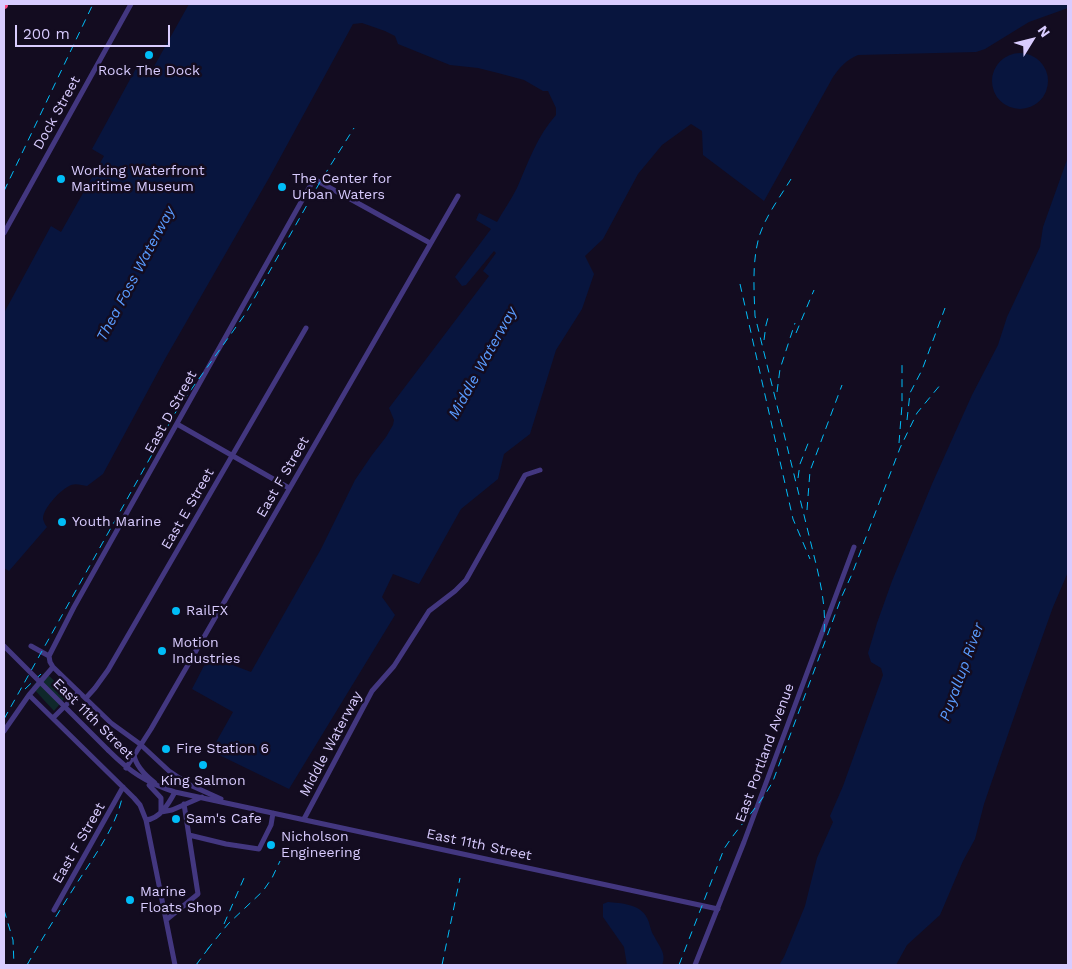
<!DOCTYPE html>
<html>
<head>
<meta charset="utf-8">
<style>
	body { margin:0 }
	#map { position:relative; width:1072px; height:969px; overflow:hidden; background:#130c20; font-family:"Work Sans",sans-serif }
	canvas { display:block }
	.frame { position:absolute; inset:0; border:5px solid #d9ccff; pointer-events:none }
	.north { position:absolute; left:1007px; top:15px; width:50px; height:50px; -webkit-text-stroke:4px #130c20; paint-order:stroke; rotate:54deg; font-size:14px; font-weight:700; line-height:20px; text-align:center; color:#d9ccff }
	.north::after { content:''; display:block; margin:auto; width:18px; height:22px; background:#d9ccff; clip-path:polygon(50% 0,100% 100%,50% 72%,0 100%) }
	.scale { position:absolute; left:15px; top:25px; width:155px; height:22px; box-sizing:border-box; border:2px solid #d9ccff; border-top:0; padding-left:6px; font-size:15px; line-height:18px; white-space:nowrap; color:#d9ccff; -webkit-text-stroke:4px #130c20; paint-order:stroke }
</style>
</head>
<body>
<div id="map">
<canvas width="1072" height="969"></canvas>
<div class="frame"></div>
<div class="north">N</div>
<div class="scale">200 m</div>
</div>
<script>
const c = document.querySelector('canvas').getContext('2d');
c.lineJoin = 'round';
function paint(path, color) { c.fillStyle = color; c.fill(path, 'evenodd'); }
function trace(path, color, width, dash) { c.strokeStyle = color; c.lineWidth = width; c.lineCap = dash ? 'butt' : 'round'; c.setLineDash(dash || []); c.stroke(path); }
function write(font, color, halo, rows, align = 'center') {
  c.font = font + ' "Work Sans",sans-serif'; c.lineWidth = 5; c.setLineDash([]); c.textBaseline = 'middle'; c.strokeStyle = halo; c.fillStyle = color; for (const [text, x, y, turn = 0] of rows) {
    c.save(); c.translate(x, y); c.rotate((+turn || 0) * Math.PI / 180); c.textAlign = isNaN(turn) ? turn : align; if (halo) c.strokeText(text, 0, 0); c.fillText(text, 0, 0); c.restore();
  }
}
const green = new Path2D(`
	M45 672 68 694 54 711 32 687Z`);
const water = new Path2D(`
	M189 4H1068V8L1029 22 985 49 976 52 858 55C846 60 840 67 833 77L764 201 703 155 702 131 691 124 662 145 638 174 603 239 585 256 594 274 582 309 556 350 530 434 504 454 498 479 461 509 419 584 393 574 382 597 395 615 289 789 211 751 233 712 192 689 209 656 251 672 321 549 355 480 372 455 386 437 393 425 394 420 389 408 489 276 483 271 496 253 494 251 466 285 462 286 455 277 491 229 476 220 479 213 497 222C503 211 511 200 517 188 528 163 537 136 556 115V108L548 91H543L524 80 498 73 478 68 450 65 398 44 395 36 385 31 362 23 353 24 269 178 165 359 103 474 87 486C82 485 76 483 71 485 61 489 43 508 43 519 44 522 45 525 47 527L9 571 4 568V313L51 226 61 232 104 156 92 149 139 63 152 70Z
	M992 81a28 28 0 1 1 56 0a28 28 0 1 1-56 0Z
	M1068 157V572L1053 607 1024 688 984 804 975 839 963 861 940 915 907 945 896 965H779L784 957 805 906 817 858 833 822 830 816 843 786 883 675 881 668 871 662 868 653 877 623 892 581 932 484 972 395 998 345 1007 317 1040 247 1043 227Z
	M608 902C620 903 641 904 647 918 650 923 650 930 654 936 659 946 667 954 662 965H627L624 947 603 917V904Z`);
const minor = new Path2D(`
	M4 233 131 4
	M177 424 289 488
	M31 646 49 656
	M49 656 74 607 314 179 430 243
	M49 656 50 662 53 667 111 723 140 744 169 771 190 785 221 799
	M29 695 134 798 140 805 146 820 175 965
	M86 698 95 688 108 670 306 328
	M53 718 79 692
	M4 731 29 695 53 667
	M108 750C129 771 146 783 175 792L718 909
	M134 755C136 767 146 776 155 783
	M126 768 151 729 458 196
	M149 785 161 798V812
	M161 812 172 810 202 797
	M304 819 372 691 394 666 429 611 455 591 466 580 525 475 540 470
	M146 820C160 819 169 803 175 792
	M189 835 226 844 259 849 271 825 273 813
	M54 910 123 787
	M166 920 198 894 184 804
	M695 965 744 842 854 547`);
const highway = new Path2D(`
	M4 5V4`);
const rail = new Path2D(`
	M791 179C780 197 765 217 759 237 752 262 754 290 755 316L817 568C822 590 826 611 824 634
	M4 191 93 4
	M740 284 793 519 810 559
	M796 333 814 290
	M764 340 766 325 769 314
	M777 392 780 369 795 323
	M907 420 910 393 922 370 945 308
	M899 443 902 405V365
	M798 478 800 464 809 441
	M807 510 810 471 842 385
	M25 689 41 674
	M4 719 178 408 246 313 320 182 354 128
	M4 910 13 940 14 965
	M224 924 244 878
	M207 950 228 924 263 891 272 878 280 861
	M27 965C43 937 60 910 77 883 93 858 116 827 122 798
	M196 965 211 945
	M442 965 460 878
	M679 965 724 849C739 825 760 806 773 781L842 596 852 574 900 448 917 413 941 384`);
const minorBridge = new Path2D(`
	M4 646 108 750`);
const markers = [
	[149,55,5,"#00bdf7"],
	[61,179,5,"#00bdf7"],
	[282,187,5,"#00bdf7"],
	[62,522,5,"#00bdf7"],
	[176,611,5,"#00bdf7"],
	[162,651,5,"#00bdf7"],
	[166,749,5,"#00bdf7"],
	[203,765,5,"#00bdf7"],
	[176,819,5,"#00bdf7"],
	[271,845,5,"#00bdf7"],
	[130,900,5,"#00bdf7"]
];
const poiNames = [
	["Rock The Dock",149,71,"center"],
	["Working Waterfront",71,171],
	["Maritime Museum",71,187],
	["The Center for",292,179],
	["Urban Waters",292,195],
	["Youth Marine",72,522],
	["RailFX",186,611],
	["Motion",172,643],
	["Industries",172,659],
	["Fire Station 6",176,749],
	["King Salmon",203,781,"center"],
	["Sam's Cafe",186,819],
	["Nicholson",281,837],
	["Engineering",281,853],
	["Marine",140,892],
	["Floats Shop",140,908]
];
const streetNames = [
	["Dock Street",57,113,-61],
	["East D Street",171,412,-61],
	["East F Street",283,477,-60],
	["East E Street",188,509,-60],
	["East 11th Street",93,719,45],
	["Middle Waterway",331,744,-62],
	["East Portland Avenue",765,753,-70],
	["East F Street",79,843,-60],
	["East 11th Street",479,845,12]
];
const waterNames = [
	["Thea Foss Waterway",136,274,-62],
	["Middle Waterway",483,363,-61],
	["Puyallup River",962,672,-70]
];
paint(green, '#0f282a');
paint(water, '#08153e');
trace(minor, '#433780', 5);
trace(highway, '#ff4786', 8);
trace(rail, '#00bdf7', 1, [8, 6]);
trace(minorBridge, '#433780', 5);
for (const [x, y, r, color] of markers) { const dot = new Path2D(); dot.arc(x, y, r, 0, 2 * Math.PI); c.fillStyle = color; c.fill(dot); trace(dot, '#130c20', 2); }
write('14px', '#d9ccff', '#130c20', poiNames, 'left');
write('14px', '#d9ccff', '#130c20', streetNames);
write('italic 15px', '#5a9cff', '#130c20', waterNames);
</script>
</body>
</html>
